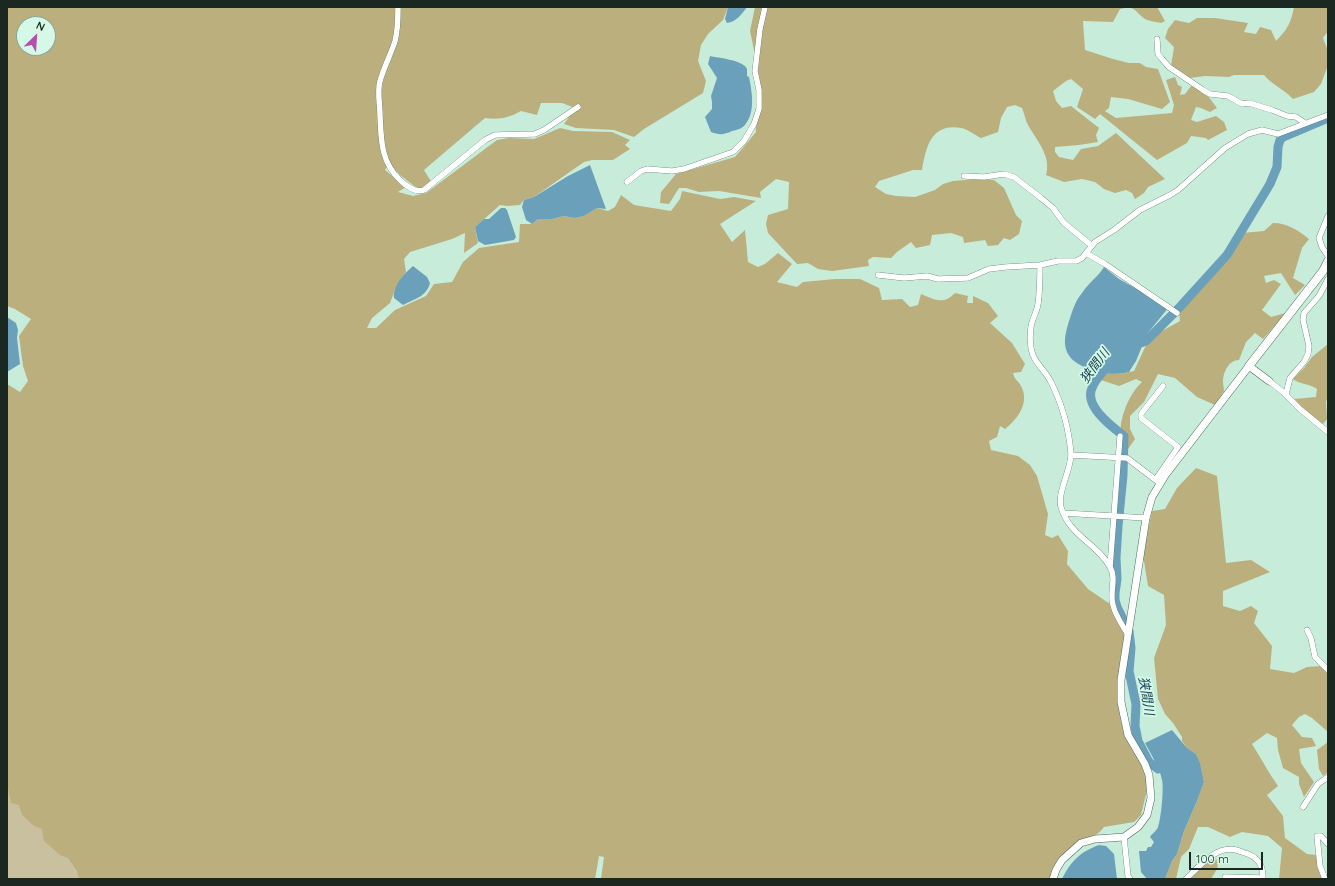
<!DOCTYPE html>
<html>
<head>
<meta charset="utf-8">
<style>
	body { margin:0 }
	#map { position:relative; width:1335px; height:886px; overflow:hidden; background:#c8ecda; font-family:Quicksand,sans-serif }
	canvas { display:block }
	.frame { position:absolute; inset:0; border:8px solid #1b2822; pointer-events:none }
	.north { position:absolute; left:16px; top:16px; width:40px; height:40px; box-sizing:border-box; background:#d5f9e7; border:1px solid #8ba598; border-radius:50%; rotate:25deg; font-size:11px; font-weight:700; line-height:16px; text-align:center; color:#1b2822 }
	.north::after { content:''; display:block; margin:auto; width:14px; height:18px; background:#b64daf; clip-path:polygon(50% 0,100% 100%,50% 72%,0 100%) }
	.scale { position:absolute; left:1189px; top:852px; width:74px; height:18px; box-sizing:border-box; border:2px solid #1b2822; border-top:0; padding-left:5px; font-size:12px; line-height:14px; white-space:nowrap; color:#1b2822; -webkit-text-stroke:3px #d5f9e7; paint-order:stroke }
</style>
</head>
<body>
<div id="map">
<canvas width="1335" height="886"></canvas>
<div class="frame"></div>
<div class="north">N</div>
<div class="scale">100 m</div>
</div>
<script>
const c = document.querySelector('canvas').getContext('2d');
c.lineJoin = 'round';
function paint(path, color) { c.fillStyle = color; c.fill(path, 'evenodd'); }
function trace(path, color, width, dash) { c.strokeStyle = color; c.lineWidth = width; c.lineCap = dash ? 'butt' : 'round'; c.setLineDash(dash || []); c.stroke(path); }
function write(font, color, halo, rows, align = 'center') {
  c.font = font + ' Quicksand,"Noto Sans JP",sans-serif'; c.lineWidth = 3.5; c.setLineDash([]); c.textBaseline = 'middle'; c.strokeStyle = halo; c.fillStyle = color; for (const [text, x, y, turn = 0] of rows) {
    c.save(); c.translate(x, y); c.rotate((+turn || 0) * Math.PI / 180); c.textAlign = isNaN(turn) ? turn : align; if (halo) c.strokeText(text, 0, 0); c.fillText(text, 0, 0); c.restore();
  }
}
const green = new Path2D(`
	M7 790 27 793 112 879H7Z`);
const forest = new Path2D(`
	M7 7H728L723 20 708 34 701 45 698 61 706 81 703 93 644 129 634 137 614 130 576 128 564 124 575 108 562 103H541L537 115 521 111C509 118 498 120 485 118L424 170 432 183 418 189 400 175 389 163 385 170 406 187 398 192 413 196 426 193 497 140 509 138 534 139 560 128 573 131 612 132 630 140 625 145 630 149 613 160H592L584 162 534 197 524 200 520 205 507 206 500 205 475 227 478 243 464 253 465 233 452 239 410 252 404 259 406 272 397 285 390 303 372 318 367 328H376L395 310 426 296 434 284 452 282 463 262 479 248 519 242 520 224H532L538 219H552L564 216 575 218 584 216 597 208 608 211 615 207 621 195 634 205 671 211 680 199 682 191 720 199 734 197 756 201 720 224 732 242 745 230 748 262 758 267 765 264 778 253 792 264 777 282 797 287 803 282 835 279H860L879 288 882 300 902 299 910 307 918 305 921 294C936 300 943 305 955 293L968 296 967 303H973V296L988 303 998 316 990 323 1012 343 1025 364 1021 372 1013 373C1015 381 1018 380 1021 386 1030 402 1018 419 1005 429L1000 426 997 437 989 441 991 450 1018 456 1030 465 1037 476 1048 514 1045 535 1052 538 1058 535 1068 551 1067 564 1088 589 1110 604 1125 636 1120 679 1127 733 1143 765 1148 786 1141 815 1134 822 1104 827C1096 837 1094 835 1083 840 1066 850 1055 860 1049 879H601L604 857 599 856 595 879H79L77 871 68 858 60 855 44 841 42 829 34 826 22 815 19 805 11 803 7 784V384L20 392 28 381 23 366 19 336 31 319 15 309 7 306ZM24 24H48V48H24Z
	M755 7H1157L1165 21 1161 23C1156 22 1149 21 1145 19 1134 12 1137 5 1120 9L1113 22 1083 21 1085 50 1113 59 1129 63H1140L1146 67 1158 69 1170 102 1162 109 1128 99 1111 97 1109 108 1105 111 1116 118 1172 113 1174 105 1166 80 1175 77 1178 85 1182 87 1180 95 1185 94 1192 85 1208 96 1217 108 1210 112 1201 108 1196 107 1191 120 1197 122 1216 116 1224 122 1227 130 1208 140 1206 138 1191 136 1187 143 1157 160 1100 114 1095 119 1077 107 1083 89 1071 79 1066 81 1053 91 1056 101 1062 108 1071 106 1099 128 1096 135 1098 142 1079 145 1055 147V152L1059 157 1073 160 1081 149 1098 146 1116 133 1165 179 1148 187 1144 193 1135 199 1132 193 1126 190 1115 193 1104 189 1095 182 1082 179 1064 182 1046 175C1052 155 1035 139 1027 123 1025 118 1024 113 1022 108L1015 105 1007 107 1001 118 998 132 981 138C975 135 967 129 961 128 931 123 926 147 922 170H913L879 181 875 187 886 194 896 196 915 197 935 190 943 184 953 181 977 179 994 180 1004 188 1016 215 1022 221 1019 234 1010 240 1004 238 998 245 988 246 985 240 964 243 963 237 951 233 932 235 930 245 916 248 911 242 897 252 891 258 873 257 868 260 869 266 832 271 818 269 808 263 797 264 768 233 766 224 768 215 788 209 789 182 776 179 760 192 761 198 719 191 699 192 686 188H679L669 204 660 203 661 192 676 174 735 157 756 132 755 122 759 104 756 87 758 69 750 31Z
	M1294 7H1328V31L1323 38 1328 51V65L1321 84 1314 92 1293 99C1284 89 1272 85 1264 75H1234L1229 77 1205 76 1190 78 1171 66 1174 47 1165 38 1168 29 1175 20 1189 23 1197 18H1215L1248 23 1244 32 1256 34 1260 27 1271 30 1276 41C1287 30 1291 23 1294 7Z
	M1273 223C1287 223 1298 230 1309 239L1302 248 1293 278 1305 285 1295 295 1281 273 1264 276 1266 283 1274 280 1281 284 1262 310 1271 317 1286 313 1263 339 1255 333 1246 342 1239 360C1229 360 1223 372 1223 382 1223 385 1224 388 1224 391L1215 405 1197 397 1175 378 1158 374 1144 402 1130 416V429L1135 439 1126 452H1122C1122 443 1120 432 1121 423 1124 408 1131 392 1142 382L1136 379 1119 386 1101 380 1105 373 1120 374 1134 371 1147 343 1160 332 1180 321 1179 311 1201 289 1230 258 1242 233 1264 231Z
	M1328 344V399L1326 401 1327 419 1323 424 1311 417 1294 399 1316 397 1317 389C1308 383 1301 385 1293 379L1304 368 1312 357Z
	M1196 468 1217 476 1226 563 1251 560 1270 572 1223 591V606L1240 611 1251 606 1258 611 1254 623 1272 646 1270 669 1294 673 1307 667 1321 666 1328 673V732L1312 718 1305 714 1299 717 1292 725 1302 737 1312 738 1316 746 1299 749 1301 763 1314 782 1304 797 1299 784V777L1283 768 1278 750 1277 738 1267 733 1252 744C1261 758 1268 772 1278 786L1267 795 1283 816 1285 838 1307 854 1317 855 1324 878 1318 879H1279L1282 848 1268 836 1242 832 1230 837 1208 827H1198L1189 849 1181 857 1176 879H1165L1172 861 1177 854 1184 831 1197 801 1204 782 1200 764 1196 754 1187 748 1182 741V737L1173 723 1165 714 1158 699 1154 658 1166 625 1164 595 1148 586 1143 555 1152 511 1165 509 1177 488Z
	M1328 742V772L1323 776 1319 769 1317 750Z
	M1215 857C1221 865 1216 871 1211 879H1190L1209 860Z`);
const water = new Path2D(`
	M728 7H747C741 15 736 22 727 23L725 19Z
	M710 56C718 58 744 60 747 69 747 70 747 74 747 76L749 77C752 92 756 113 744 126 741 129 736 130 732 131 724 135 719 135 711 132L705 117 712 109V102L711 96 717 78 708 64Z
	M590 165 606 209 597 208 584 216 575 218 564 216 552 219H538L532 224 526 220 522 207 524 200 534 197 568 176Z
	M501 208H505L507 210 516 237 514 240 485 245 478 241 475 227 484 219H489Z
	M413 266 427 277 430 283C427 296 415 299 403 305L394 298C393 285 404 274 413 266Z
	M1104 267 1119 279 1169 307 1147 334 1136 361 1129 372C1114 376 1098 373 1084 367 1060 356 1063 339 1070 318 1073 309 1076 300 1082 293 1088 283 1098 277 1104 267Z
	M7 317 16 323 18 330 17 338 20 364 7 372Z
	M1172 730 1187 748 1196 754 1200 763 1204 782 1197 801 1184 831 1177 854 1172 861 1165 879H1147L1141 872 1139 851H1146L1148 847H1151L1154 842 1150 837C1152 833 1156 832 1158 827 1161 819 1164 789 1162 780 1161 771 1150 752 1145 743Z
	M1099 845 1106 846 1114 854 1117 879H1062C1071 861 1080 852 1099 845Z`);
const river = new Path2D(`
	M1132 346 1146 341 1178 309 1227 255 1270 184 1277 167 1278 147 1280 140 1283 137 1328 118
	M1110 363C1104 371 1095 379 1092 388 1084 406 1111 426 1124 436L1123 475 1118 526 1116 558 1117 579 1115 593V600L1117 607 1129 631 1131 648 1129 671 1136 704 1135 726 1138 741 1149 762 1158 769`);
const minor = new Path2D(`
	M398 7C398 18 398 30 395 41 391 54 384 67 380 81 377 92 380 104 380 115 381 140 381 162 400 180 407 187 415 193 424 190L485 140 495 135 535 134 544 130 578 107
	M1157 39 1158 54 1162 59 1169 67 1203 90 1210 94 1228 96 1242 104 1249 103 1272 110 1287 116 1296 117 1305 123
	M964 176 984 177 1004 174 1014 177 1041 198 1053 208 1064 223 1091 245
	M627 182 641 171 647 169 672 171 684 169 733 152 744 141 754 124 759 109V90L755 71 760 29 765 7
	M1328 216 1319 238 1322 247 1328 256
	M1086 253 1105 264 1177 313
	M1040 265C1040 278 1040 291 1038 304 1037 312 1032 319 1031 327 1030 333 1030 342 1031 348 1033 362 1045 370 1051 382 1062 404 1069 430 1071 454 1071 470 1057 493 1061 507 1069 536 1097 543 1110 567 1117 579 1109 592 1113 605 1115 615 1123 626 1128 635
	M878 275 904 278 927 276 938 279 968 278 989 269 1006 267 1040 265 1058 261H1076L1082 258 1095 242 1114 230 1140 210 1170 195 1178 190 1225 148 1248 134 1262 130 1278 134 1328 115
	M1269 381 1283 392 1301 410 1328 432
	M1286 394 1290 378 1304 362 1308 354 1309 346 1303 320 1304 313 1319 296 1328 279
	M1071 455 1127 458 1157 481
	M1156 479 1178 447 1141 418V414L1163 386
	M1063 513 1146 518
	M1110 567 1120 436
	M1307 630 1311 638 1315 657 1328 670
	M1303 807 1318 784 1328 777
	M1124 837 1128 876 1130 879
	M1225 877 1263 878
	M1186 879C1199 867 1216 845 1236 850 1240 851 1244 853 1248 854 1260 859 1263 867 1263 879
	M1325 879 1320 866 1317 836H1321L1328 844`);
const tertiary = new Path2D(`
	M1053 879 1056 870 1062 860 1081 843 1095 839 1124 837 1138 827 1147 815 1151 798 1149 775 1145 764 1128 735 1121 702V680L1146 518 1152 497 1166 474 1249 366 1269 381`);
const secondary = new Path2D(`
	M1249 366 1323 271 1328 261`);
const waterNames = [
	["狭間川",1095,366,-53],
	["狭間川",1146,696,81]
];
paint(green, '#c8c09f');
paint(forest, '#bbaf7e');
paint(water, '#6ba0ba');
trace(river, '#6ba0ba', 9);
trace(minor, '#4a6a5a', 6);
trace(tertiary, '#4a6a5a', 8);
trace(secondary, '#4a6a5a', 9);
trace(minor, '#fff', 5.5);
trace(tertiary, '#fff', 7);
trace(secondary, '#fff', 8);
write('italic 13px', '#184558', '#d5f9e7', waterNames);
</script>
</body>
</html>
